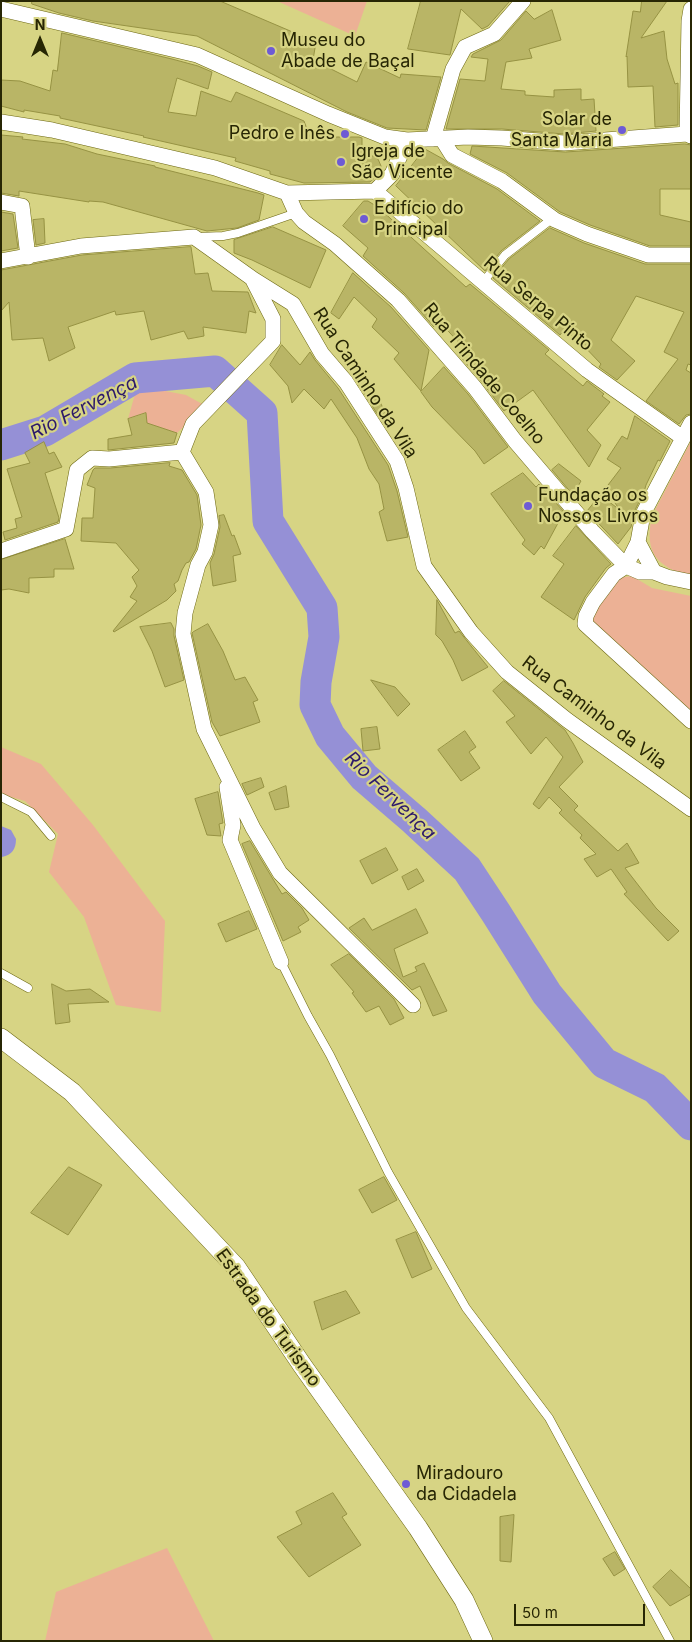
<!DOCTYPE html>
<html>
<head>
<meta charset="utf-8">
<style>
	body { margin:0 }
	#map { position:relative; width:692px; height:1642px; overflow:hidden; background:#d7d484; font-family:Inter,sans-serif }
	canvas { display:block }
	.frame { position:absolute; inset:0; border:2px solid #272604; pointer-events:none }
	.north { position:absolute; left:15px; top:15px; width:50px; height:50px; -webkit-text-stroke:4px #d7d484; paint-order:stroke; rotate:0deg; font-size:14px; font-weight:700; line-height:20px; text-align:center; color:#272604 }
	.north::after { content:''; display:block; margin:auto; width:18px; height:22px; background:#272604; clip-path:polygon(50% 0,100% 100%,50% 72%,0 100%) }
	.scale { position:absolute; left:514px; top:1604px; width:131px; height:22px; box-sizing:border-box; border:2px solid #272604; border-top:0; padding-left:6px; font-size:15px; line-height:18px; white-space:nowrap; color:#272604; -webkit-text-stroke:4px #d7d484; paint-order:stroke }
</style>
</head>
<body>
<div id="map">
<canvas width="692" height="1642"></canvas>
<div class="frame"></div>
<div class="north">N</div>
<div class="scale">50 m</div>
</div>
<script>
const c = document.querySelector('canvas').getContext('2d');
c.lineJoin = 'round';
function paint(path, color) { c.fillStyle = color; c.fill(path, 'evenodd'); }
function trace(path, color, width, dash) { c.strokeStyle = color; c.lineWidth = width; c.lineCap = dash ? 'butt' : 'round'; c.setLineDash(dash || []); c.stroke(path); }
function write(font, color, halo, rows, align = 'center') {
  c.font = font + ' Inter,sans-serif'; c.lineWidth = 4.5; c.setLineDash([]); c.textBaseline = 'middle'; c.strokeStyle = halo; c.fillStyle = color; for (const [text, x, y, turn = 0] of rows) {
    c.save(); c.translate(x, y); c.rotate((+turn || 0) * Math.PI / 180); c.textAlign = isNaN(turn) ? turn : align; if (halo) c.strokeText(text, 0, 0); c.fillText(text, 0, 0); c.restore();
  }
}
const green = new Path2D(`
	M277 1H367L355 36Z
	M155 389 186 395 206 406 177 433 147 425 145 413 128 419 135 394Z
	M691 441V576C656 567 644 552 652 516Z
	M632 576 652 588 691 596V715L592 624 595 606 618 578Z
	M1 747 41 764 93 825 165 921 161 1012 116 1005 84 917 49 872 58 834 25 801 1 794Z
	M167 1548 214 1641H45L56 1592Z`);
const water = new Path2D(`
	M1 826 11 830 16 839C16 849 12 855 2 857Z`);
const river = new Path2D(`
	M1 445 45 431 135 378 215 371 262 413 268 521 322 608 324 637 316 682 315 705 330 736 364 777 414 820 467 869 496 913 547 994 604 1063 655 1088 691 1125`);
const building = new Path2D(`
	M32 1H220L316 42 313 60 357 82 366 62 400 78 401 74 441 77 426 130 387 128 347 112 197 36 93 21 59 13 32 4Z
	M421 1H510L488 26 482 29 461 9 450 55 408 49Z
	M642 1H667L641 38 664 31 667 59 675 84 678 83V125L655 127 653 86 628 87 627 56 626 57 633 11 640 12Z
	M552 10 561 40 529 49 532 58 506 62 501 89 525 91V95L554 97V90L581 89V100L594 99 596 131 564 134 502 129H446L460 79 485 81 488 59 471 57 473 54 501 40 526 11 534 19Z
	M62 33 172 59 198 66 212 72 208 89 177 78 168 112 196 116 201 91 231 102 236 92 304 121 310 137H359L362 138V150L378 159 381 166 380 173 370 182 304 183 270 174V171L235 161 236 158 143 137 144 136 60 118V116L24 110V112L1 106V80L20 81 50 91 53 70 57 71Z
	M1 135 23 137 22 139 65 144 97 154 155 166V167L258 193 264 195 259 220 237 228 207 231 103 202 89 201V202L19 191V196L1 193Z
	M685 144 691 145V189H660V215L691 222V246H650L590 225 560 212 507 173 470 154 472 146 565 152Z
	M425 149 443 159 448 163 497 189 540 221 501 251 485 271 396 186Z
	M364 201H368L376 206 374 216 380 209 466 287 470 284 549 350 545 354 583 386 587 381 604 394 602 396 610 402 587 430 601 445 589 467 533 390 504 411 482 382 457 353 463 347 436 318 434 327 404 293 363 256 368 248 343 226Z
	M1 212 13 214 18 248 1 251Z
	M44 219 45 243 36 245 33 220Z
	M273 227 326 250 310 288 252 260 234 253V240Z
	M550 228 584 243 645 264H691V365L688 364 686 370 691 373V414L686 415 679 424 646 401 678 359 664 352 684 312 636 296 611 340 635 361 617 380 599 367 601 364 580 342 564 330 560 335 493 278 509 259Z
	M191 247 195 274 208 273 212 291 248 292 256 313 249 311 246 333 203 327 204 336 188 339 184 331 151 340 144 311 116 315 115 311 68 327 75 348 49 361 43 338 12 340 9 302 1 311V270L82 255Z
	M353 273 391 307 429 350 421 391 394 359 399 353 372 327 377 319 354 297 339 319 331 313Z
	M282 345 300 365 310 352 315 360 338 388 388 465 397 491 408 537 387 541 379 512 384 509 379 484 369 469 357 438 331 399 324 409 304 389 292 403 288 386 270 365Z
	M444 367 468 394 508 447 484 464 475 451 432 407 421 392Z
	M369 380 387 416 381 420 359 385Z
	M146 413 147 423 177 433 174 443 108 450V439L132 435 128 419Z
	M635 416 670 441 660 461 658 460 646 485 644 492 635 510 631 527 618 544 587 511 600 495 620 510 605 489 621 468 607 459 622 436 627 439Z
	M44 442 49 454 54 452 62 467 45 473 59 518 58 522 5 540 3 532 17 528 15 519 22 517 7 469 30 463 25 453Z
	M170 463 169 466 182 470 197 495 201 525 196 549 189 562 186 563 182 570 178 581 174 584 176 591 167 600 114 632 113 631 137 601 130 597 137 586 132 577 139 570 116 543 81 541 82 518H93L95 488 87 485 93 470 95 468H110Z
	M559 464 581 481 573 495 552 470Z
	M523 473 536 487 539 484 564 512 544 549 541 546 534 555 522 544 525 540 491 494Z
	M224 515 232 536 234 535 241 554 233 556 236 581 213 586 210 563 214 554 220 527 219 516Z
	M576 526 611 564 606 568 585 597 574 620 541 597 564 564 553 556Z
	M65 539 74 569H54V577L29 578V593L9 589 1 590V560Z
	M437 600 455 633 459 631 488 667 462 681 453 660 442 641 436 635Z
	M171 623 174 629V636L184 680 165 687 152 651 140 627Z
	M208 624 223 651 235 680 245 677 258 700 253 702 260 722 220 736 212 722 192 633 193 632Z
	M371 680 395 687 410 704 398 716Z
	M504 681 565 730 573 743 583 762 559 787 578 806 574 810 618 851 627 843 639 863 625 868 656 908 679 931 668 941 624 894 627 892 611 869 597 877 584 859 596 854 580 838 582 835 559 813 562 810 549 797 539 809 533 804 563 757 546 737 531 754 506 722 515 716 493 691Z
	M377 727 380 749 363 751 361 729Z
	M465 731 476 747 469 752 480 768 461 781 438 750Z
	M261 778 264 787 247 795 242 784Z
	M286 786 289 807 275 810 269 793Z
	M218 792 223 823 219 824 221 836 207 835 195 799Z
	M250 841 282 894 286 892 302 908 309 920 298 927 301 932 283 941 242 844Z
	M386 848 398 870 372 884 360 861Z
	M417 869 424 881 408 890 402 877Z
	M416 909 428 933 394 949 403 977 417 971 415 967 424 963 447 1011 433 1016 420 986 412 990 349 928 364 918 372 930Z
	M249 911 257 929 226 942 218 924Z
	M349 954 394 999 404 1018 390 1025 379 1006 366 1012 352 993 354 992 331 965Z
	M52 984 66 991 90 989 109 1002 68 1004 70 1022 56 1024Z
	M69 1167 102 1185 68 1235 31 1213Z
	M384 1177 397 1200 372 1213 359 1190Z
	M416 1232 432 1269 412 1278 396 1240Z
	M346 1291 360 1313 322 1330 314 1302Z
	M333 1493 347 1514 342 1517 361 1545 309 1577 277 1537 302 1524 296 1512Z
	M514 1515 511 1562 500 1561V1517Z
	M615 1552 625 1569 614 1576 603 1559Z
	M671 1570 691 1589V1594L670 1606 653 1587Z`);
const service = new Path2D(`
	M197 237 223 236 238 233 296 213
	M483 282 505 255 553 218
	M1 797 31 812 51 836
	M281 962 308 1016 330 1055 388 1172 466 1308 549 1418 670 1641
	M1 973 28 988`);
const minor = new Path2D(`
	M1 9 197 55 328 114 385 137 407 140 468 137 502 138 564 143 687 134 691 136
	M1 122 52 130 215 168 287 193 375 191 392 174 407 140
	M687 134 689 21 691 9
	M433 139 453 69 465 47 494 34 523 1
	M442 139 452 155 502 181 555 220 587 234 648 255H691
	M375 191 587 370 683 438
	M287 193 296 213 304 222 335 244 398 300 475 388 515 441 592 531 626 566 640 572H654L667 577 691 582
	M1 202 22 206 28 257
	M1 261 81 246 194 237 253 279 293 304 322 354 346 382 397 461 406 488 424 566 471 632 507 672 567 720 691 809
	M182 452 206 492 211 525 205 552 198 565 185 613 183 634 204 729 253 828 280 873 413 1005
	M182 452 193 424 273 341V319L253 280
	M638 542 626 566 614 574 593 602 586 616 585 624 691 721
	M1 551 66 529 77 470 92 458 109 459 182 452
	M654 572 638 542 643 514 691 423
	M227 787 233 825 230 840 281 962`);
const tertiary = new Path2D(`
	M1 1038 72 1092 236 1267 302 1365 418 1528 464 1600 483 1641`);
const markers = [
	[271,51,5,"#6e5bd5"],
	[622,130,5,"#6e5bd5"],
	[345,134,5,"#6e5bd5"],
	[341,162,5,"#6e5bd5"],
	[364,219,5,"#6e5bd5"],
	[528,506,5,"#6e5bd5"],
	[406,1484,5,"#6e5bd5"]
];
const poiNames = [
	["Museu do",281,41],
	["Abade de Baçal",281,62],
	["Solar de",612,120,"right"],
	["Santa Maria",612,141,"right"],
	["Pedro e Inês",335,134,"right"],
	["Igreja de",351,152],
	["São Vicente",351,173],
	["Edifício do",374,209],
	["Principal",374,230],
	["Fundação os",538,496],
	["Nossos Livros",538,517],
	["Miradouro",416,1474],
	["da Cidadela",416,1495]
];
const streetNames = [
	["Rua Serpa Pínto",538,304,40],
	["Rua Trindade Coelho",484,374,50],
	["Rua Caminho da Vila",365,383,57],
	["Rua Caminho da Vila",594,713,37],
	["Estrada do Turismo",268,1318,54]
];
const waterNames = [
	["Rio Fervença",84,408,-27],
	["Rio Fervença",390,796,44]
];
paint(green, '#ecb195');
paint(water, '#9590d6');
trace(river, '#9590d6', 31);
paint(building, '#b9b566');
trace(building, '#969243', 1);
trace(service, '#6c6711', 9);
trace(minor, '#6c6711', 16);
trace(tertiary, '#6c6711', 20);
trace(service, '#fff', 8);
trace(minor, '#fff', 15);
trace(tertiary, '#fff', 19);
for (const [x, y, r, color] of markers) { const dot = new Path2D(); dot.arc(x, y, r, 0, 2 * Math.PI); c.fillStyle = color; c.fill(dot); trace(dot, '#d7d484', 2); }
write('18px', '#272604', '#d7d484', poiNames, 'left');
write('18px', '#272604', '#d7d484', streetNames);
write('italic 19px', '#2d1a6b', '#d7d484', waterNames);
</script>
</body>
</html>
